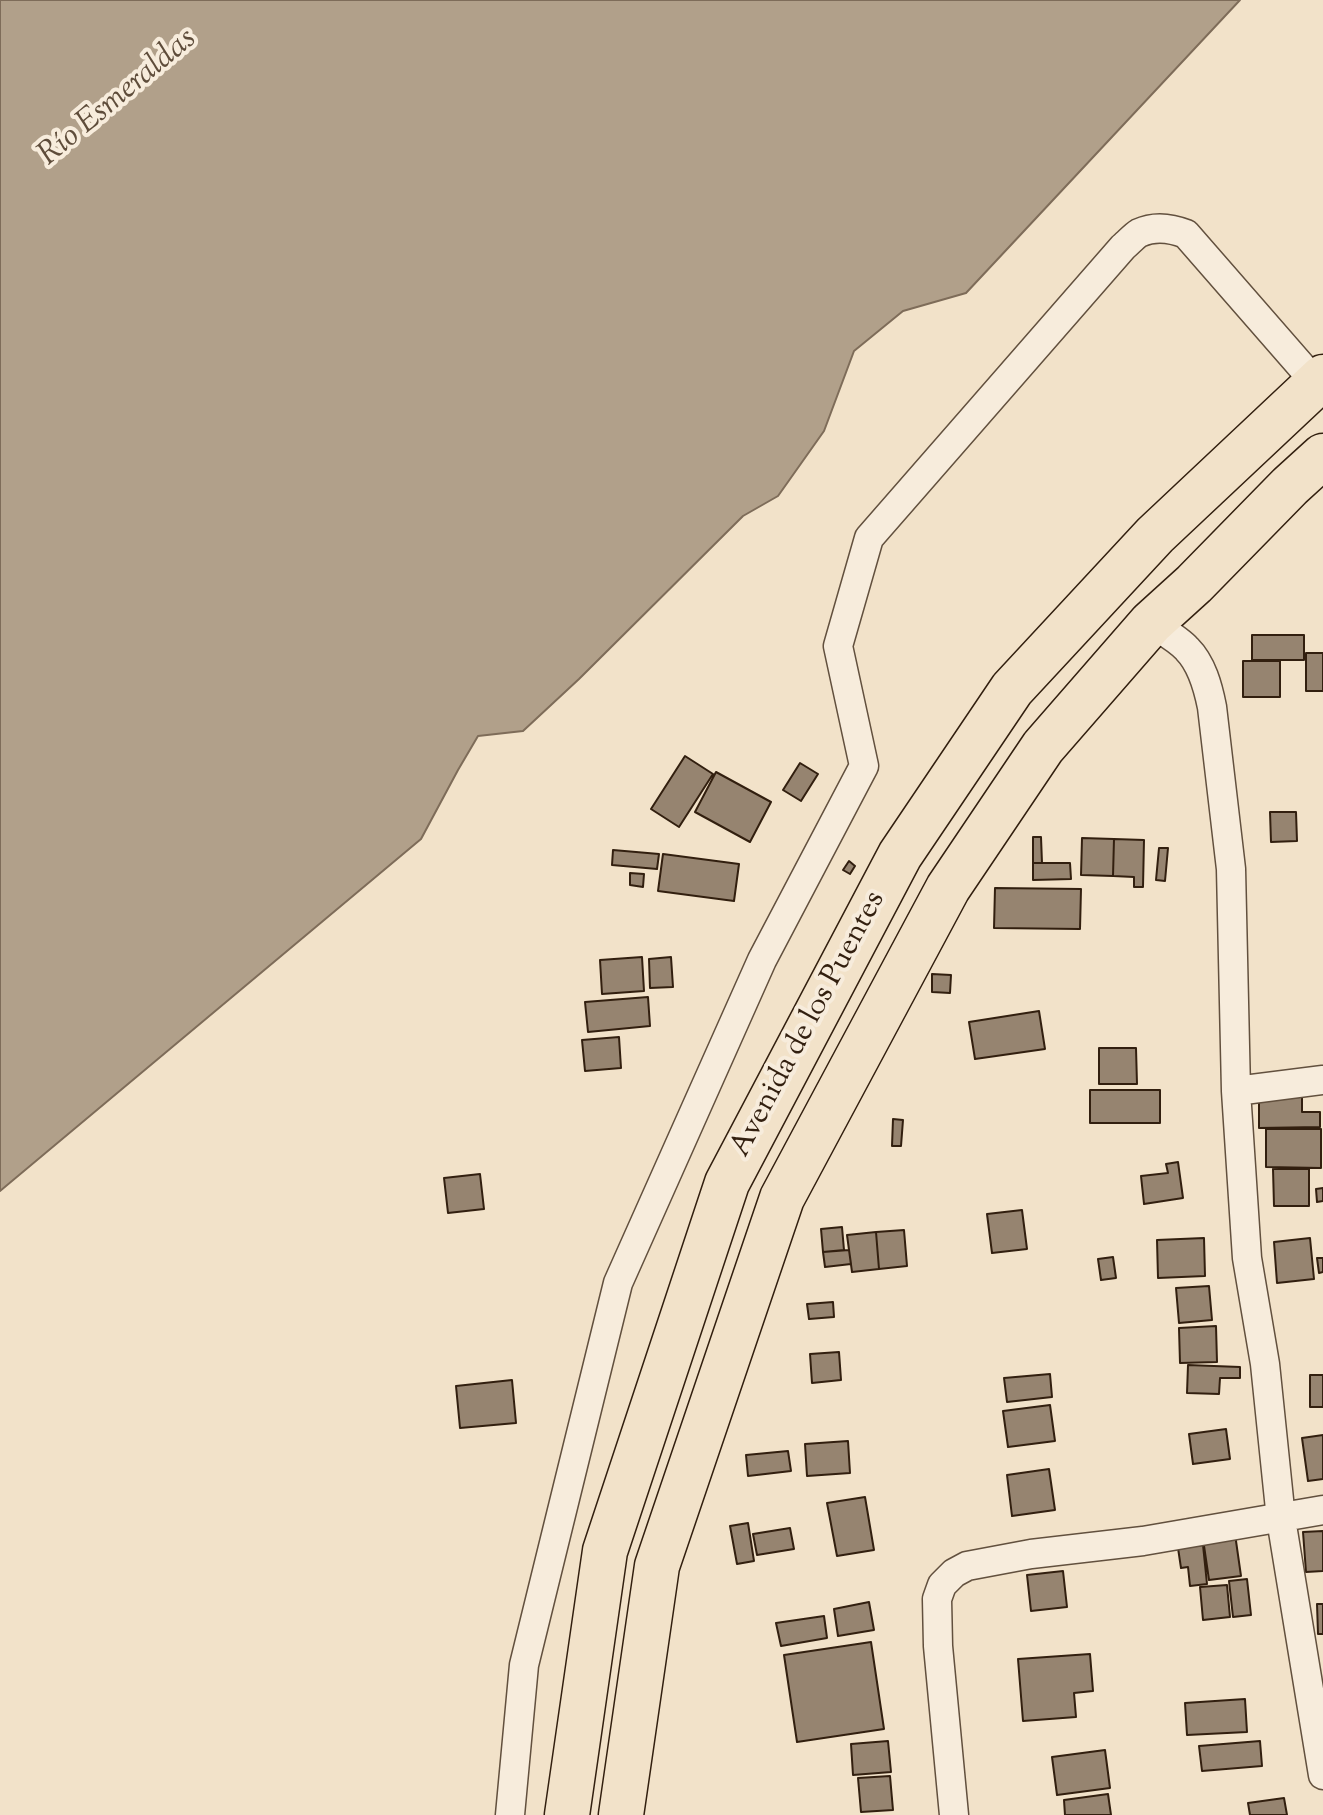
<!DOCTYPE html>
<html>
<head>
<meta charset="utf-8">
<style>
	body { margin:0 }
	canvas { display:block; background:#f2e2c9 }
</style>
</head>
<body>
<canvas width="1323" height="1815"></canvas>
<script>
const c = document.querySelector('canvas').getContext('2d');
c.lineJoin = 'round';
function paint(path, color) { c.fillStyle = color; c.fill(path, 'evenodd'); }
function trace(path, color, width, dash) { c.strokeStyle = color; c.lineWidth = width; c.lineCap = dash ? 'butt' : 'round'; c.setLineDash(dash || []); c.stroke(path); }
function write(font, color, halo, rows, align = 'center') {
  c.font = font + ' "Sorts Mill Goudy",serif'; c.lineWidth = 8; c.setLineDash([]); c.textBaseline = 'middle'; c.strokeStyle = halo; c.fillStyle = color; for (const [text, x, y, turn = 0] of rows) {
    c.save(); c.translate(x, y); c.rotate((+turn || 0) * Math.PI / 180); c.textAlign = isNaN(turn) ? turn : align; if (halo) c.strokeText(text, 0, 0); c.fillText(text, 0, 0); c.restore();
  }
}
const water = new Path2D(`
	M0 0H1240L966 293 903 311 854 351 824 431 778 496 743 516 579 679 523 731 478 736 458 770 421 839 0 1191Z`);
const building = new Path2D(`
	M1252 635H1304V660H1252Z
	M1306 653H1323V691H1306Z
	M1243 661H1280V697H1243Z
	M685 756 713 774 679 827 651 809Z
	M800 763 818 774 801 801 783 790Z
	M716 772 771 802 750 842 695 812Z
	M1270 812H1296L1297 841 1271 842Z
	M1033 837H1041L1042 863H1033Z
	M1082 838 1114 839 1113 876 1081 875Z
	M1114 839 1144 840 1143 887H1134V877L1113 876Z
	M1159 848H1168L1165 881 1156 880Z
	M613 850 659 854 657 869 612 865Z
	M663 854 739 864 734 901 658 891Z
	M849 861 855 866 850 874 843 870Z
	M1033 863H1070L1071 879 1033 880Z
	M630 873 644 874 643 887 630 885Z
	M995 888 1081 889 1080 929 994 928Z
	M642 957 644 991 602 994 600 960Z
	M671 957 673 987 650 988 649 959Z
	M932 974 951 975 950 993 932 992Z
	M648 997 650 1026 588 1032 585 1002Z
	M1039 1011 1045 1049 975 1059 969 1022Z
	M619 1037 621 1068 585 1071 582 1040Z
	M1099 1048H1136L1137 1084H1099Z
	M1090 1090H1160V1123H1090Z
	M1259 1097H1302V1112H1320V1127L1259 1128Z
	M893 1119 903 1120 901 1146H892Z
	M1266 1129H1321V1168L1266 1167Z
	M1178 1162 1183 1198 1144 1204 1141 1176 1168 1173 1166 1164Z
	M1273 1169H1309V1206H1274Z
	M480 1174 484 1209 448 1213 444 1178Z
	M1323 1188V1201L1317 1202 1316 1189Z
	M1022 1210 1027 1249 992 1253 987 1214Z
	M842 1227 844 1250 823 1252 821 1229Z
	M904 1230 907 1266 879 1269 876 1232Z
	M876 1232 879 1269 852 1272 847 1235Z
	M1204 1238 1205 1276 1158 1278 1157 1240Z
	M1310 1238 1314 1279 1277 1283 1274 1242Z
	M849 1250 851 1264 825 1267 823 1252Z
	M1113 1257 1116 1278 1101 1280 1098 1259Z
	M1317 1258H1323V1272L1319 1273Z
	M1209 1286 1212 1320 1179 1323 1176 1288Z
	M833 1302 834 1317 809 1319 807 1304Z
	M1216 1326 1217 1362 1180 1363 1179 1328Z
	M839 1352 841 1380 812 1383 810 1354Z
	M1188 1365 1240 1367V1378H1220L1219 1394 1187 1393Z
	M1050 1374 1052 1397 1007 1402 1004 1378Z
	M1310 1375H1323V1407H1310Z
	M512 1380 516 1423 460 1428 456 1386Z
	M1050 1405 1055 1441 1008 1447 1003 1411Z
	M1226 1429 1230 1459 1193 1464 1189 1434Z
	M1323 1435V1479L1308 1481 1302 1438Z
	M848 1441 850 1473 807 1476 805 1444Z
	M788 1451 791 1471 748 1476 746 1455Z
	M1049 1469 1055 1510 1012 1516 1007 1475Z
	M865 1497 874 1550 837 1556 827 1503Z
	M748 1523 754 1561 737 1564 730 1526Z
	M790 1528 794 1549 757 1555 753 1534Z
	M1323 1531V1571L1306 1572 1303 1532Z
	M1235 1534 1241 1576 1209 1580 1203 1539Z
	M1203 1545 1207 1584 1190 1586 1188 1567 1181 1568 1178 1548Z
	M1063 1571 1067 1607 1031 1611 1027 1575Z
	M1247 1579 1251 1615 1233 1617 1229 1581Z
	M1227 1585 1230 1617 1203 1620 1200 1587Z
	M869 1602 874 1630 838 1636 834 1609Z
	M1317 1604H1323V1634H1318Z
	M824 1616 827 1638 781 1646 776 1623Z
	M871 1642 884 1729 797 1742 784 1655Z
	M1090 1654 1093 1691 1074 1693 1076 1717 1023 1721 1018 1659Z
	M1245 1699 1247 1732 1187 1735 1185 1703Z
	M888 1741 891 1772 853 1775 851 1744Z
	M1260 1741 1262 1766 1202 1771 1199 1746Z
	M1105 1750 1110 1788 1057 1795 1052 1757Z
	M890 1776 893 1810 861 1812 858 1778Z
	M1108 1794 1111 1815H1065L1064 1800Z
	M1284 1798 1287 1815H1250L1248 1803Z`);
const street = new Path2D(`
	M1151 623C1163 631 1178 639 1187 649 1202 664 1208 687 1212 707L1231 869 1236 1091 1247 1258 1265 1364 1281 1519 1323 1775
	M1236 1091 1323 1080
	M510 1815 524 1665 618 1283 762 960 864 766 838 646 869 538 1123 247C1128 243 1134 236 1139 233 1154 226 1171 228 1186 234L1316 383
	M954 1815 938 1646 937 1599 942 1585 954 1573 967 1566 1031 1554 1143 1541 1323 1510`);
const primary = new Path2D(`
	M567 1815 605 1551 727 1183 900 855 1012 689 1155 535 1323 377
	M621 1815 657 1566 782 1198 948 888 1043 747 1151 623 1194 584 1290 486 1323 456`);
const streetNames = [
	["Avenida de los Puentes",810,1025,-62]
];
const waterNames = [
	["Río Esmeraldas",119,99,-40]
];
paint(water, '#b1a08a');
trace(water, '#7e6c59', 2);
paint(building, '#968470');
trace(building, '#321f0f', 2);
trace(street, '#62503e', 31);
trace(primary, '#321f0f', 47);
trace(street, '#f7ecdc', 28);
trace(primary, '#f2e2c9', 44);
write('30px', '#321f0f', '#f7ecdc', streetNames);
write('italic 32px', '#5e4c3a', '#f7ecdc', waterNames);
</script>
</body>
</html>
